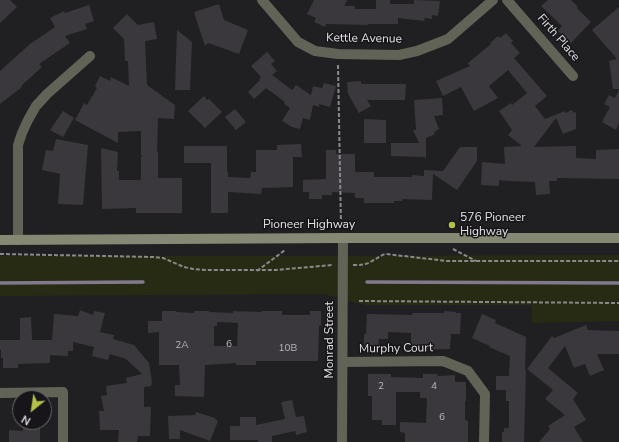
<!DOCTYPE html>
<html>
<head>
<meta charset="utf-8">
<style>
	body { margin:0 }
	#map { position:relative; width:619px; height:442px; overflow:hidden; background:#201f22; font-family:"Nunito Sans",sans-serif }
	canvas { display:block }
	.north { position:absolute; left:12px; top:390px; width:40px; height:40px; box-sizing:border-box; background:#171519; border:1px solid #68676a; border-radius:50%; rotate:210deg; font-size:11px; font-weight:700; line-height:16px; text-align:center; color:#e2e1e4 }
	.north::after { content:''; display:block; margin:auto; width:14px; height:18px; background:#b5c249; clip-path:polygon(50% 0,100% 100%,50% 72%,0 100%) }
</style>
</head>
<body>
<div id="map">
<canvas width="619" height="442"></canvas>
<div class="north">N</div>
</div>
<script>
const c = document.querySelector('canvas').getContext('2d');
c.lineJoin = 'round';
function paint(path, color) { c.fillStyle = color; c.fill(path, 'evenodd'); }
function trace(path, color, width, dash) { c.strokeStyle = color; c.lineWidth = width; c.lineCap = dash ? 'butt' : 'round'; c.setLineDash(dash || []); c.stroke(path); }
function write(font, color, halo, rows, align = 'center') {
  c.font = font + ' "Nunito Sans",sans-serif'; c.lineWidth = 3; c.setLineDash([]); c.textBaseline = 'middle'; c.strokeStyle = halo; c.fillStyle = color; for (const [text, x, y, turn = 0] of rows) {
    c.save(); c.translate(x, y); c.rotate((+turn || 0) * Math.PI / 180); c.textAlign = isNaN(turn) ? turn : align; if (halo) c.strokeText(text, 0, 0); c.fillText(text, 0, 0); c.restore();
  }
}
const green = new Path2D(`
	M619 255V321L532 323 531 305H365L324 294 0 296V256H340Z`);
const stream = new Path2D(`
	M367 282 619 283
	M0 283 143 282`);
const building = new Path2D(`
	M0 0H10L17 7 0 23Z
	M314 0H347L344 6H355V9H376V0H390V4H414V0L440 1 438 16 432 15V19L425 18 424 21 398 18V24H368V25L326 24 325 27 314 22 316 18 307 14Z
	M548 0H571L578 7 577 8 591 22 571 43 558 31 562 26 541 6Z
	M219 4 224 20 248 30 239 54 208 43 205 46 194 12Z
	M89 5 94 21 85 24 87 29 65 36 70 43 39 64 42 67 21 86 22 87 0 104V71L30 44 55 27 50 18 64 11 65 13Z
	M619 7V89H613L609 61 617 59 592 30Z
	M127 14 138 25 154 22 157 39 145 41 147 85 175 105 174 119 158 118 157 152H158V178H182V213H136V208L102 209 101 148 118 152 117 171H119V180H141V157H143L141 155V131L118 132V143L75 120 84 103 87 105 97 88 95 86 100 76 110 81 111 77 129 86 128 61H125L124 39 113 28Z
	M177 30 192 42 190 90H175Z
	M506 33 513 41 511 43 520 53 514 58 547 96 535 106 545 119 565 111V113L572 110 574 113 576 112V129L563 134 556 118 534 147 576 146V158L596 159V150L619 149V179L557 178V181H549L550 194 536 195 535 182 508 181 499 180V186L481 185 482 162 505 164 504 147 522 146 508 135 512 130 499 111 511 103 512 105 527 93 508 70 489 86 498 98 474 111 461 87 443 96 436 81 470 66 468 63 491 44 490 43 498 36 500 38Z
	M267 52 275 61 271 64 277 71 272 75 292 90 296 85 311 95 313 86 322 88 324 83 336 86 330 107 319 104V107L313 105 310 120 303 118 300 129 292 127 282 121 290 108 284 104 285 102 266 88 254 99 248 92 260 80 259 79 261 77 251 66Z
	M361 81V84H406L405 100H367L371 106 359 113 348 94 347 82Z
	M619 90V123L616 130 602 122 610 107 604 104 609 95 615 98Z
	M204 96 207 100 209 99 222 112 205 128 188 111Z
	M442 98 443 115 434 116 439 129 434 132 435 134 426 138V160L425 157 391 156V143H419L413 130H416L414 100Z
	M235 109 246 122 236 130 225 117Z
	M63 111 74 118 63 137 50 130Z
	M364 119 386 120V143H364Z
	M56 139 88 145 83 205 58 204 60 174 42 170 46 150 53 151Z
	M301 144 302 157H293V187L262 188 261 194 228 192V213H211V163H184V146H227V172H228V177L250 178 251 172H256V150H277V145Z
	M460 147H477V161L457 190 433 174 432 200 402 199V201H394V203H364V198H355V193L332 192V195H322V199H309V192H303V180L326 179V150H336V154H355V172H374V177H412V175L424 176V170L443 171Z
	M80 310 93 315 94 311 105 313 100 332 114 335 113 339 134 345 149 363 152 382 151 386 144 387V407H151L150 436H138L137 442H118L119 430H100L99 411H104L101 396 107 395 106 386 127 383 126 378 142 374 126 359 110 354 108 360 92 356 94 347 73 342V351H68V356L50 355V363L18 364V368H3V358H1V350H0V340H20V318L31 317 32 340H52L54 314 78 316Z
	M162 311H176V312L194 313V311H209V312L233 313V311L262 312V311H282V315H310V311H321V326H319L318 361H256V365H236V363L205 365 204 397 175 396V385H180L179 365H159V332L148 333V321H162ZM217 322 238 323 237 346H214V326H217Z
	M444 311 456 312V313H461L460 334H451L450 349 411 350V333L388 332V339H379L378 349H364V334H366L367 314 413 315 412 313H444Z
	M482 314 496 320 495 323 526 337 525 371 526 370 524 442H502V432H504V428H509V401H506V390H496V376H509L510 356 489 347 490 346 472 338Z
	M586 325 588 330 619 331V354H597L604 370 590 376 585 364 574 368 565 346 548 368 578 393 573 399 586 420 574 427 583 442H539L550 429 548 426 565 415 545 399 553 390 527 369 552 336 554 338Z
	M368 374H391V377L423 378V374H437L438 376 455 375V382H466V401H465V420L468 421V442H405V433L400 432V422L426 423 427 398H420V392H396V425H382V420H372V396H368Z
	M292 400 296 417 304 416 307 432 296 435 295 431 272 436V442H258V440H230V426H240V417H256V425L285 419 281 402Z
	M196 412 215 418V419L218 421 210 441 180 430V439H169L168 416 195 415Z
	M23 422H40V442H9V430L23 431Z`);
const path = new Path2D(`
	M338 65 341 226
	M453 249 476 261
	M0 254 154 257 163 258 184 267 193 269 207 270H276L332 265
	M353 265C360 265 366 265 372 261 377 259 380 255 386 254L447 261H619
	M257 271 285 250
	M359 301 619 303`);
const minor = new Path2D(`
	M262 0 298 42 315 51 338 54 399 55 417 51 448 39 493 0
	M507 0 573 76
	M18 240V145L22 133 28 120 36 106 47 94 90 56
	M343 362 443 361 468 371 485 394 484 442
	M0 393 63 392V442`);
const tertiary = new Path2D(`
	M342 442 343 238`);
const secondary = new Path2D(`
	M0 240 343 238H619`);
const markers = [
	[452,225,4,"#b5c249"]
];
const numberNames = [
	["6",229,345],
	["2A",182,346],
	["10B",288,349],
	["2",381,387],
	["4",434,387],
	["6",442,418]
];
const streetNames = [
	["Firth Place",558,38,49],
	["Kettle Avenue",364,39,1],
	["Pioneer Highway",309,225],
	["Monrad Street",330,340,-90],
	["Murphy Court",396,349,-1]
];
const poiNames = [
	["576 Pioneer",460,218],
	["Highway",460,232]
];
paint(green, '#282b14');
trace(stream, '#81798e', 3.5);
paint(building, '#3a383c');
trace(path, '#89888b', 2, [4, 2]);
trace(minor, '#606355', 10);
trace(tertiary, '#606355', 10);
trace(secondary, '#858973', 10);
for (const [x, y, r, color] of markers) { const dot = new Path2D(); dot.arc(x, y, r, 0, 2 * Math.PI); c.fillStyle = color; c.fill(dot); trace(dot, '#171519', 1.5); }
write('10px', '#b8b7ba', null, numberNames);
write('12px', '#e2e1e4', '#171519', streetNames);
write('12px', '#e2e1e4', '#171519', poiNames, 'left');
</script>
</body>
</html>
